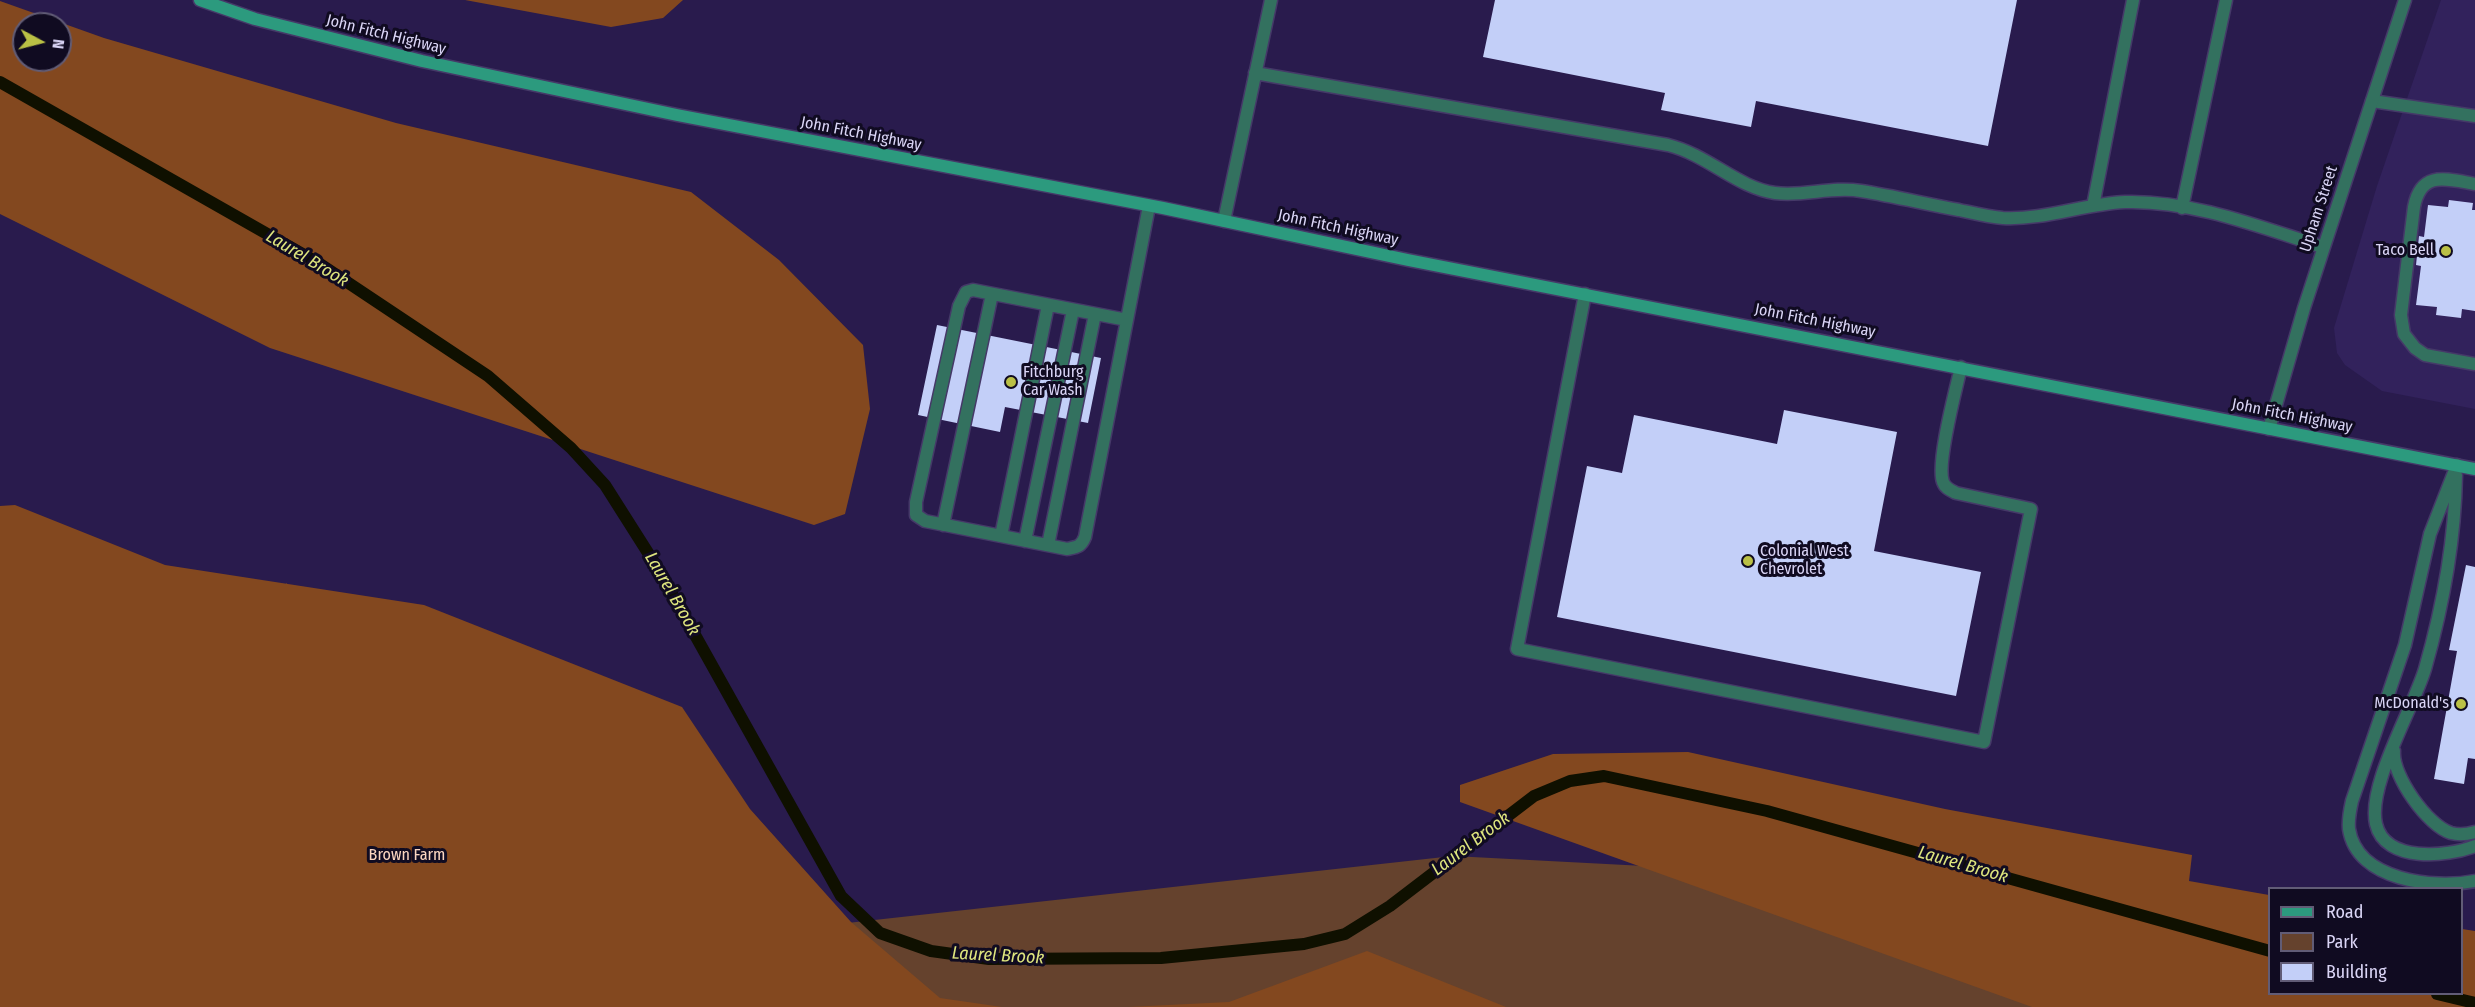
<!DOCTYPE html>
<html>
<head>
<meta charset="utf-8">
<style>
	body { margin:0 }
	#map { position:relative; width:2475px; height:1007px; overflow:hidden; background:#291b4d; font-family:"Fira Sans Condensed",sans-serif }
	canvas { display:block }
	.legend { position:absolute; left:2268px; top:887px; width:195px; height:108px; box-sizing:border-box; background:#100b21; border:2px solid #615c76; margin:0; padding:8px 10px; list-style:none; font-size:18px; color:#dad5f6 }
	.legend li { display:flex; align-items:center; gap:12px; height:30px }
	.legend b { width:30px; border:2px solid #615c76 }
	.north { position:absolute; left:12px; top:12px; width:60px; height:60px; box-sizing:border-box; background:#100b21; border:2px solid #615c76; border-radius:50%; rotate:97deg; font-size:16px; font-weight:700; line-height:24px; text-align:center; color:#dad5f6 }
	.north::after { content:''; display:block; margin:auto; width:21px; height:27px; background:#bac045; clip-path:polygon(50% 0,100% 100%,50% 72%,0 100%) }
</style>
</head>
<body>
<div id="map">
<canvas width="2475" height="1007"></canvas>
<ul class="legend">
<li><b style="height:8px;background:#2c9a7e"></b>Road</li>
<li><b style="height:16px;background:#65422d"></b>Park</li>
<li><b style="height:16px;background:#c3cff8"></b>Building</li>
</ul>
<div class="north">N</div>
</div>
<script>
const c = document.querySelector('canvas').getContext('2d');
c.lineJoin = 'round';
function paint(path, color) { c.fillStyle = color; c.fill(path, 'evenodd'); }
function trace(path, color, width, dash) { c.strokeStyle = color; c.lineWidth = width; c.lineCap = dash ? 'butt' : 'round'; c.setLineDash(dash || []); c.stroke(path); }
function write(font, color, halo, rows, align = 'center') {
  c.font = font + ' "Fira Sans Condensed",sans-serif'; c.lineWidth = 6; c.setLineDash([]); c.textBaseline = 'middle'; c.strokeStyle = halo; c.fillStyle = color; for (const [text, x, y, turn = 0] of rows) {
    c.save(); c.translate(x, y); c.rotate((+turn || 0) * Math.PI / 180); c.textAlign = isNaN(turn) ? turn : align; if (halo) c.strokeText(text, 0, 0); c.fillText(text, 0, 0); c.restore();
  }
}
const built = new Path2D(`
	M2441 0H2475V409L2382 391 2345 365 2337 353 2334 328 2377 186Z`);
const green = new Path2D(`
	M286 583 406 677 811 927 1453 856 2009 885 2270 994H2462V965L2475 941V1007H236Z`);
const forest = new Path2D(`
	M465 0H683L663 18 611 27Z
	M0 1 104 38 396 123 691 192 779 260 863 345 870 409 845 514 814 525 270 348 0 214ZM24 24H60V60H24Z
	M15 505 165 565 424 605 682 707 750 809 851 922 940 998 1002 1007H0V506Z
	M1688 752 1945 809 2192 855 2189 881 2269 895 2270 994H2462V929L2475 931V1007H2032L1460 802V785L1553 754Z
	M1367 951 1506 1007H1128L1229 1002Z`);
const stream = new Path2D(`
	M0 82 320 264 488 376 571 448 605 485 657 567 841 896 880 933 931 951 989 959 1161 958 1304 944 1345 934 1390 906 1534 796 1570 781 1604 776 1767 811 2270 951
	M2437 994 2475 1003`);
const building = new Path2D(`
	M1495 0H2017L1988 146 1756 101 1751 127 1661 110 1665 93 1483 57Z
	M2449 200 2473 203 2472 210H2475V311L2462 309 2461 318 2436 315 2437 307 2416 305 2421 266 2416 265 2419 236 2424 237 2428 205 2448 207Z
	M937 325 1101 358 1088 423 1005 407 1000 432 918 415Z
	M1784 410 1897 432 1874 551 1981 572 1956 696 1557 617 1587 466 1622 473 1634 415 1777 444Z
	M2466 565 2475 567V759L2468 758 2464 784 2434 779 2457 651 2449 650Z`);
const service = new Path2D(`
	M1255 73 1668 145C1708 155 1738 188 1775 193 1804 197 1831 186 1861 191 1893 196 1926 204 1959 210 1973 213 1989 217 2003 218 2045 220 2083 204 2125 202 2192 200 2260 227 2323 247
	M2372 101 2475 116
	M2475 184C2446 179 2421 170 2414 207L2401 315 2404 334 2415 348 2425 355 2475 364
	M2093 206 2133 0
	M2182 208 2226 0
	M1224 221 1271 0
	M1585 294 1517 649 1984 742 2031 509 1956 493C1950 490 1945 488 1943 482 1936 463 1956 389 1961 367
	M1127 320 973 290 966 292 959 306 916 502V515L925 521 1067 549C1077 547 1081 547 1085 537L1149 206
	M2457 465 2430 534 2405 645 2352 801C2350 810 2348 820 2349 829 2357 881 2434 889 2475 881
	M2456 475C2455 540 2443 606 2425 669 2413 709 2367 785 2376 824 2385 863 2447 857 2475 846
	M943 525 992 294
	M1001 536 1048 305
	M1025 541 1073 310
	M1048 545 1095 314
	M2394 751C2392 776 2428 826 2451 833 2459 835 2468 834 2475 832`);
const minor = new Path2D(`
	M2269 429 2304 308 2405 0`);
const secondary = new Path2D(`
	M200 0 255 19 422 61 677 115 1163 208 1408 260 2475 469`);
const markers = [
	[2446,251,6,"#bac045"],
	[1011,382,6,"#bac045"],
	[1748,561,6,"#bac045"],
	[2461,704,6,"#bac045"]
];
const streetNames = [
	["John Fitch Highway",386,35,14],
	["John Fitch Highway",861,134,11],
	["Upham Street",2319,209,-72],
	["John Fitch Highway",1338,228,12],
	["John Fitch Highway",1815,321,11],
	["John Fitch Highway",2292,416,11]
];
const poiNames = [
	["Taco Bell",2434,251],
	["Fitchburg",1023,373,"left"],
	["Car Wash",1023,391,"left"],
	["Colonial West",1760,552,"left"],
	["Chevrolet",1760,570,"left"],
	["McDonald's",2449,704]
];
const parkNames = [
	["Brown Farm",407,856]
];
const waterNames = [
	["Laurel Brook",307,259,31],
	["Laurel Brook",672,594,60],
	["Laurel Brook",1471,844,-37],
	["Laurel Brook",1963,865,16],
	["Laurel Brook",998,956,3]
];
paint(built, '#32225c');
paint(green, '#65422d');
paint(forest, '#83481f');
trace(stream, '#0f1000', 12);
paint(building, '#c3cff8');
trace(service, '#453968', 15);
trace(minor, '#453968', 15);
trace(secondary, '#453968', 15);
trace(service, '#33715f', 12);
trace(minor, '#33715f', 12);
trace(secondary, '#2c9a7e', 12);
for (const [x, y, r, color] of markers) { const dot = new Path2D(); dot.arc(x, y, r, 0, 2 * Math.PI); c.fillStyle = color; c.fill(dot); trace(dot, '#100b21', 2); }
write('16px', '#dad5f6', '#100b21', streetNames);
write('16px', '#dad5f6', '#100b21', poiNames, 'right');
write('16px', '#fbd6c1', '#100b21', parkNames);
write('italic 18px', '#dee57e', '#100b21', waterNames);
</script>
</body>
</html>
